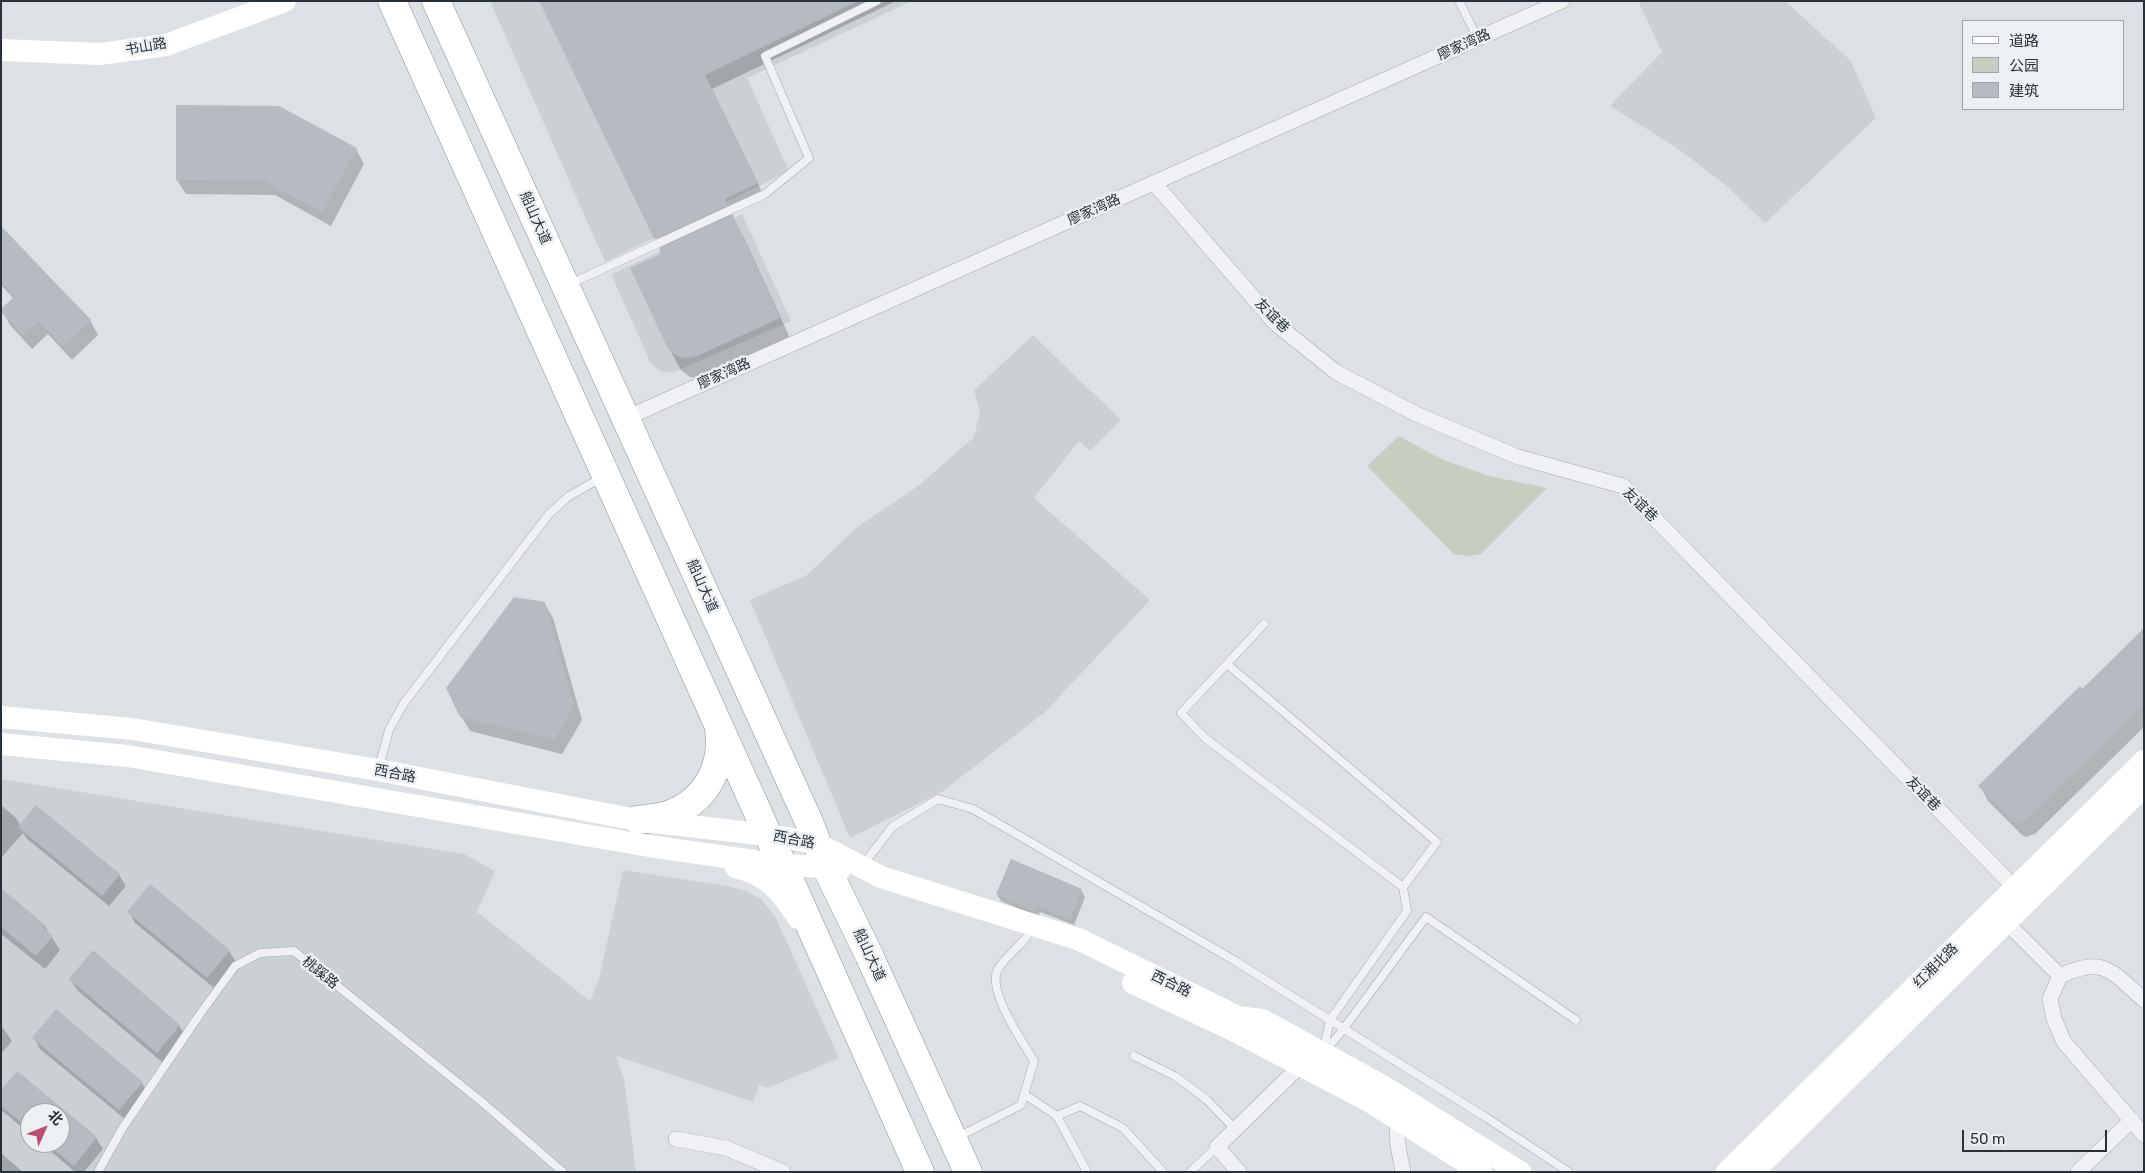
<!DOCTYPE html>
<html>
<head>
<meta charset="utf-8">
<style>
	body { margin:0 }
	#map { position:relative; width:2145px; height:1173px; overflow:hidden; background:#dde1e5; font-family:Rubik,"Noto Sans SC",sans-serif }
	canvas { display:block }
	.frame { position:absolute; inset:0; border:2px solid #283139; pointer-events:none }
	.legend { position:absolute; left:1962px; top:20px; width:162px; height:90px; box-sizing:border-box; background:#ecf0f3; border:1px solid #9ea4a9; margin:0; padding:6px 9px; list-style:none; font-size:15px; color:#283139 }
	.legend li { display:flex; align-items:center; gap:10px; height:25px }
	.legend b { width:25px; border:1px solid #9ea4a9 }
	.north { position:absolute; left:20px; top:1103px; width:50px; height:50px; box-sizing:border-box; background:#ecf0f3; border:1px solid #9ea4a9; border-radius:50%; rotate:46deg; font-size:14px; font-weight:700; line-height:20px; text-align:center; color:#283139 }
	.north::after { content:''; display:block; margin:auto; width:18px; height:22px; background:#bc4f6f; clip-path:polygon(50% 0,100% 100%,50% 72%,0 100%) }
	.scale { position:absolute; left:1962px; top:1130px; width:145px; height:22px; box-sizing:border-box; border:2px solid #283139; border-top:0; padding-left:6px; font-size:15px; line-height:18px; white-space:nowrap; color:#283139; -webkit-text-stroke:4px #ecf0f3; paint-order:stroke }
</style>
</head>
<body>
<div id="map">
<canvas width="2145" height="1173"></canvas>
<div class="frame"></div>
<ul class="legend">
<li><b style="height:6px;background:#fff"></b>道路</li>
<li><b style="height:14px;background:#c5cebf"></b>公园</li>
<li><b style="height:14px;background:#b5bbc1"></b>建筑</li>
</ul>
<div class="north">北</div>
<div class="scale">50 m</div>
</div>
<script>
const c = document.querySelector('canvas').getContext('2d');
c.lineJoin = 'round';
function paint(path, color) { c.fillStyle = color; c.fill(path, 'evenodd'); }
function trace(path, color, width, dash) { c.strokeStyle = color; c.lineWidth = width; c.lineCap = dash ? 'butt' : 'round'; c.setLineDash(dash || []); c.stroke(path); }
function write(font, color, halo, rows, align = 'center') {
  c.font = font + ' Rubik,"Noto Sans SC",sans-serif'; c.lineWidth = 5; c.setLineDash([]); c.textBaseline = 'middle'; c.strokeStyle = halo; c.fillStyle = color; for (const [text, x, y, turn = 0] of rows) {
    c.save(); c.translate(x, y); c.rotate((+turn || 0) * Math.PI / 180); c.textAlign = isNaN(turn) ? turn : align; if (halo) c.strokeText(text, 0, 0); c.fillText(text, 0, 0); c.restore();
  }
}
const built = new Path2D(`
	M490 1H912L747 78 789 171 605 262Z
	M1638 1H1785L1850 60 1876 118 1765 223 1723 183 1677 148 1610 106 1662 52Z
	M742 214 791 321 672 373 660 371 651 364 611 274Z
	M1033 335 1121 420 1090 451 1079 441 1034 498 1150 600 1045 712 943 791 850 838 750 600 807 575 856 528 918 486 974 437 980 412 974 390Z
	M1 779 464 854 495 871 477 912 590 1001 599 979 623 870 727 886 747 891 761 899 775 916 839 1058 768 1088 759 1085 753 1102 616 1056 624 1079 636 1172H1ZM30 1113H60V1143H30Z`);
const green = new Path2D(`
	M1399 436 1441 459 1489 476 1547 488 1481 554 1469 556 1454 554 1367 466Z`);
const shadow = new Path2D(`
	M540 1H896L712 89 765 198 732 214 734 220 744 238 791 340 699 379 690 377 681 370 669 348 661 249Z
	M356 149 364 164 331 226 275 195 186 194 177 180Z
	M1 228 90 320 98 335 72 360 48 334 32 349 10 325 2 311 14 299 1 285Z
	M544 603 553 618 582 720 562 754 470 731 461 716Z
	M2144 630V727L2035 834 2026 837 2022 835 1988 801 1980 786 2082 691Z
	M1 805 16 818 21 826 37 807 119 875 126 886 109 906 26 838 23 833 1 858Z
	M150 886 229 951 236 962 214 988 135 923 129 912Z
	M1 890 44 925 60 950 45 969 1 934Z
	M1081 890 1085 897 1074 925 1040 912 1038 917 1001 901 997 894Z
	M70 979 179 1026 186 1036 163 1063 77 990Z
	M1 1025 12 1041 1 1054Z
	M34 1038 142 1083 148 1094 126 1120 40 1049Z
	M18 1072 96 1138 103 1149 84 1172H75L41 1143H60V1113H30V1134L1 1110V1092Z
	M1 1153 23 1172H1Z`);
const building = new Path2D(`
	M539 1H858L705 75 758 183 725 199 728 205 654 239Z
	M176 105 279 106 357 148 322 212 265 181 176 180Z
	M733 215 780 318 697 356 686 358 676 356 668 349 630 268 661 254 659 249Z
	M1 226 91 320 63 346 39 321 23 335 1 312V309L15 296 1 281Z
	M514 597 545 602 574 705 554 740 460 717 446 688Z
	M2144 628V704L2027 819 2017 823 2012 821 1978 786 2080 686 2082 689Z
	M36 805 120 874 102 896 18 827Z
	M1011 859 1082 889 1070 919 1036 906 1034 911 996 894Z
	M150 884 230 950 207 978 127 912Z
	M1 888 45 925 43 927 53 936 36 956 1 927Z
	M93 950 180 1025 157 1053 69 979Z
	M56 1009 143 1082 119 1110 32 1038Z
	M17 1071 97 1137 74 1166 46 1143H60V1113H30V1129L1 1106V1090Z`);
const lane = new Path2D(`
	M1459 1 1478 39
	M570 284 765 194 809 158 765 56 877 1
	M1264 624 1181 713 1205 738 1403 887 1407 911 1330 1020 1323 1052
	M1227 664 1437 842 1403 887
	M379 767 389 730 404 703 549 514 569 496 603 477
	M863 865 892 827 938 799 973 809 1232 959 1487 1118 1569 1172
	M1324 1052 1342 1031 1426 917 1576 1020
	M1134 1056 1175 1076 1206 1099 1235 1129
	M1024 1094 1057 1116 1087 1172
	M1057 1116 1080 1106 1123 1128 1163 1172
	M956 1138 1021 1105 1034 1061C1023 1042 986 990 998 969 1005 958 1018 947 1027 937
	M98 1172 122 1129 200 1014 235 966 260 953 294 951 482 1102 563 1172
	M1190 1172 1217 1147`);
const street = new Path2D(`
	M1155 184 1276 324 1336 372 1416 414 1518 457 1623 486 2015 888
	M626 418 1562 1
	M2006 922 2060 976C2104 955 2112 972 2144 1000
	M2060 976 2050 999 2054 1019 2064 1042 2144 1135
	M1400 1114C1393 1130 1400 1155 1403 1172
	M676 1139 726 1148 783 1172
	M1239 1172 1217 1147 1301 1065
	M2078 1172 2132 1120`);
const secondary = new Path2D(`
	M1 50 100 54 166 45 285 1
	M1 717 132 729 378 770 637 820 768 835 816 843 881 877 1078 939 1238 1017 1262 1020 1386 1088 1520 1172
	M1 744 128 756 655 847 783 865 826 867 839 871
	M736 867C768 875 781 891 798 918
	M1133 983 1231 1029 1369 1101 1481 1172
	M1727 1172 2144 761
	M1753 1172 2144 786`);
const highway = new Path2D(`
	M392 1 768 835 783 865 920 1172
	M436 1 809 822 826 867 869 955 968 1172
	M637 820C647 819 658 818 668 815 705 802 724 768 719 730`);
const streetNames = [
	["廖家湾路",1464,45,-24],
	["书山路",146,47,-10],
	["廖家湾路",1094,210,-24],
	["船山大道",535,218,66],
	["友谊巷",1272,316,45],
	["廖家湾路",724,374,-24],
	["友谊巷",1640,505,44],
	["船山大道",702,586,66],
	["西合路",395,774,11],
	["友谊巷",1923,794,46],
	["西合路",794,840,11],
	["船山大道",869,955,65],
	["红湘北路",1936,966,-45],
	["桃蹊路",320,973,39],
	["西合路",1171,984,26]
];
paint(built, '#cbd0d5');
paint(green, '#c5cebf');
paint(shadow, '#0003');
paint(building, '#b5bbc1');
trace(lane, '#a3a9ae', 9);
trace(street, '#a3a9ae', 16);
trace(highway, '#869099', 29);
trace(lane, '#eff1f4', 8);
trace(street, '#eff1f4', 15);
trace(secondary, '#fff', 22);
trace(highway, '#fff', 28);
write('14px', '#283139', '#ecf0f3', streetNames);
</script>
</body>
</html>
